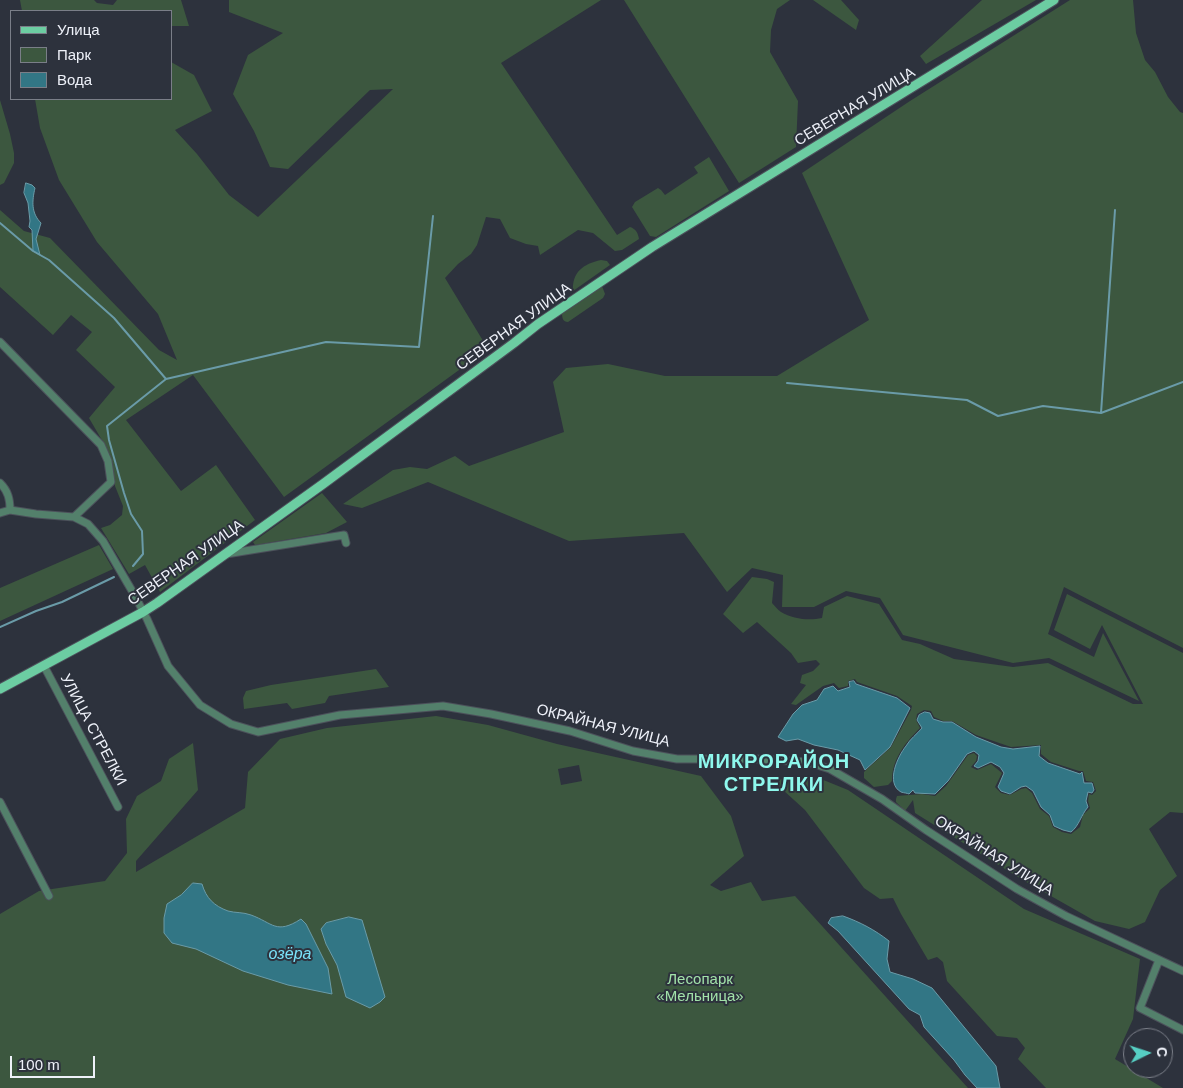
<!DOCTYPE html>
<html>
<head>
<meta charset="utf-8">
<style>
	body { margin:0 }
	#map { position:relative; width:1183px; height:1088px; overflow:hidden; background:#2d323d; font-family:Helvetica,sans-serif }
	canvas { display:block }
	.legend { position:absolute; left:10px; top:10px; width:162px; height:90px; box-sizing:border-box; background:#2d323d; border:1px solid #7a7e88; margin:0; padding:6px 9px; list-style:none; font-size:15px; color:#eef1f9 }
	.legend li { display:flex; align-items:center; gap:10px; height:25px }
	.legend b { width:25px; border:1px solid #7a7e88 }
	.north { position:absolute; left:1123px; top:1028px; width:50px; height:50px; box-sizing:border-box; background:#2d323d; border:1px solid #7a7e88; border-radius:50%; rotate:86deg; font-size:14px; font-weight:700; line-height:20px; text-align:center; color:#eef1f9 }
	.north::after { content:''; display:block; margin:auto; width:18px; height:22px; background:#56cec3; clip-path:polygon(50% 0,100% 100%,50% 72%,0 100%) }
	.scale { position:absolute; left:10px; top:1056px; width:85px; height:22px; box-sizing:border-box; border:2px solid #eef1f9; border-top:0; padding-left:6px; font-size:15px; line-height:18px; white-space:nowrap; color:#eef1f9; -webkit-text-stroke:4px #2d323d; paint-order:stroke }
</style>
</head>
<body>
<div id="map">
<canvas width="1183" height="1088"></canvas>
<ul class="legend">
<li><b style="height:6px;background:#6ccda2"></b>Улица</li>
<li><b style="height:14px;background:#3c573f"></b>Парк</li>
<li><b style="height:14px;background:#327685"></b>Вода</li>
</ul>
<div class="north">С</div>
<div class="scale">100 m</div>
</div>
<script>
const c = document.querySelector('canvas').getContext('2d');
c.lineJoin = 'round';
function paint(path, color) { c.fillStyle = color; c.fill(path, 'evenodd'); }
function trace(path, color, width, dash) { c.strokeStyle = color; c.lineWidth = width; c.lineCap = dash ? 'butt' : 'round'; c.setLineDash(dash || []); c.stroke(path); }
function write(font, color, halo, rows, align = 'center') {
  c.font = font + ' Helvetica,sans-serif'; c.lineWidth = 4; c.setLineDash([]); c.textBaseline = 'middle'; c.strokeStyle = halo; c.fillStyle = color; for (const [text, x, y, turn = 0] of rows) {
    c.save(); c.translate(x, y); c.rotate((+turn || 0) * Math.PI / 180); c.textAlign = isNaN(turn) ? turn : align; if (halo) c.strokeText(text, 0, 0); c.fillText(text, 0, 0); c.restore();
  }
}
const green = new Path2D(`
	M20 0H94L97 3 113 5 117 0H181L189 26H171V11H22Z
	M229 0H601L501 63 617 235 630 227C636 229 638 233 639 239L622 250 615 251 593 233 578 230 540 255 538 246 526 244 510 238 500 219 486 217 477 245 471 254 458 264 445 278 488 349 284 497 193 375 126 420 181 491 216 465 255 520 160 592 145 565 129 574 101 528 110 525 122 515 123 506 115 486 111 463 103 442 89 418 115 387 76 350 92 332 71 315 53 335 0 287V210L24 231 50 238 159 350 177 360 158 314 97 242 59 180 40 128 35 99H171V62L194 75 212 111 175 130 197 154 229 195 258 217 393 89 370 90 288 169 270 167 254 131 233 94 248 55 283 33 229 12Z
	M624 0H790L777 9 771 30 770 52 798 101 796 147 739 183Z
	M813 0H841L859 20 856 30Z
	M982 0H1036L926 64 920 56Z
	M1070 0H1133L1136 33 1145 60 1155 72 1168 97 1180 112 1183 113V648L1064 587 1048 634 1094 657 1103 633 1139 701 1049 658 1013 663 903 635 880 598 846 591 814 607H782L783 575 752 568 727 592 684 533 569 541 428 482 362 508 343 504 393 470 410 467 427 469 455 456 469 466 564 432 553 382 566 368 608 364 665 376H777L869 320 802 173 910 101Z
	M0 100 10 134 14 153V163L4 183 0 185Z
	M709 157 729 191 656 237 650 236 632 207 635 202 658 188 661 190 665 195 698 173 694 167Z
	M601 260 607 261 610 265 573 291C572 272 583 264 601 260Z
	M602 286 605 294 603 298 568 322C563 322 562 318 562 313Z
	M322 493 347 522 326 533 255 545 253 542Z
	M99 545 113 569 0 621V588Z
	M752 577 767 579 774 582 772 603C775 606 778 610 781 612 793 619 809 621 822 618L824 607 847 596 879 604 902 640 920 644 954 659 1013 667 1048 663 1133 704H1143L1102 625 1090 649 1054 630 1067 594 1183 653V813L1170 812 1149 829 1177 876 1160 890 1145 922 1129 929 1095 921 1021 879 915 813 913 800 905 811 896 802V799L897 796 922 794 935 796 946 786 968 755 974 753 977 756 976 761 971 767 977 770 991 764 1002 773 995 787 1001 793 1010 795 1021 789 1026 788 1032 793 1040 809 1049 816 1053 827 1062 832 1071 834 1080 827 1083 815 1090 808 1088 801 1089 794 1092 795 1096 791 1093 782 1086 781 1083 771H1079L1051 762 1041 754V745L1011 747 976 735 952 721H943L934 717 931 711 924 710 917 714 916 720 920 728C905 743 892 759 892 781L888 785 874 787 864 778V772L891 747 911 710 912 706 897 696 857 682 855 679 848 681V686L839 688 834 683 823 686 796 705 791 704 806 685 800 683 802 675 813 671 820 664 816 660 798 663 791 653 757 622 743 633 723 614Z
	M376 669 389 687 329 696 325 703 292 709 287 703 244 709 243 698 246 691 271 685Z
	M436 716 488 725 557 744 701 776 731 816 744 856 710 885 721 891 751 882 762 901 795 896 968 1088H0V914L39 891 105 881 127 853 126 819 137 796 161 781 169 759 193 743 198 790 136 861V872L245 808 248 772 280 739 327 728ZM579 765 582 781 561 785 558 769Z
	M801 778 821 779 848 790 1024 909 1140 959 1133 1019 1115 1059 1163 1088H1046L1018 1059 1025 1048 1017 1038 997 1036 947 981 943 962 937 957 928 960 901 914 893 898 880 899 864 888 805 810 772 780Z`);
const water = new Path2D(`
	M26 183 32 185 35 188C32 201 31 213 41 223L36 239 40 255 33 251 32 230 29 227 30 221 28 203 24 193Z
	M854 681 856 684 897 698 910 708 890 747 865 770 860 760 838 750 814 745 798 739 786 741 778 737 793 714 802 705 817 700 824 689 833 686 838 691 850 687 849 682Z
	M925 712 930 713 933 719 943 722H952L976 737 1001 747 1013 749 1040 746 1039 756 1048 763 1080 774 1082 772 1084 783H1092L1094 790 1092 793 1088 792 1086 801 1088 807C1081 815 1079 826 1071 832L1063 830 1054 826 1050 815 1041 807 1033 791 1026 786 1021 787 1010 794 1001 791 998 787 1004 773 1000 767 991 762 978 768 974 766 978 761 979 755 974 751 967 754 948 781 935 794 915 793 913 790 909 794C907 793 904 793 901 792 885 783 898 756 906 746 910 739 917 734 922 728L917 720 919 715Z
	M193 883 202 884C206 898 214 906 228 911 235 913 243 912 251 915 273 923 276 935 301 919L306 924 328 968 332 994 288 985 243 971 196 949 172 943 164 933V918L167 904 181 895Z
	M843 916C860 922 875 930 889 941L887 959 890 972 913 979 932 988 996 1066 1000 1088H977L965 1075 954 1060 924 1027 920 1015 909 1009 838 931 828 923 831 918Z
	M349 917 362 920 385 997 380 1002 370 1008 346 997 337 965 326 944 321 929 326 923Z`);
const stream = new Path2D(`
	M0 223 33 251 49 260 114 318 166 379 107 426 109 440 124 493 131 514 142 531 143 554 133 566
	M166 379 326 342 419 347 433 216
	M787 383 967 400 998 416 1043 406 1101 413 1115 210
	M1101 413 1183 382
	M0 627 36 611 62 602 114 577`);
const minor = new Path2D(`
	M0 342 101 445 108 461 111 482 74 517
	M0 483C8 491 10 499 10 510
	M0 513 10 510 36 514 74 517 88 524 103 541 135 596 147 619 168 666 200 705 231 724 258 732 340 715 443 706 491 714 570 731 633 751 677 759H756L808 762 830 769 882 799 926 830 1017 889 1066 916 1183 971
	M226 554 344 535 346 543
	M44 666 118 807
	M0 802 49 896
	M1159 960 1140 1008 1183 1030`);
const major = new Path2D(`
	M0 689 143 612 157 603 323 484 514 343 538 324 652 247 1054 0`);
const streetNames = [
	["СЕВЕРНАЯ УЛИЦА",855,107,-31],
	["СЕВЕРНАЯ УЛИЦА",514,327,-36],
	["СЕВЕРНАЯ УЛИЦА",186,563,-35],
	["ОКРАЙНАЯ УЛИЦА",603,726,14],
	["УЛИЦА СТРЕЛКИ",93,730,62],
	["ОКРАЙНАЯ УЛИЦА",994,856,32]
];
const parkNames = [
	["Лесопарк",700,980],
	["«Мельница»",700,997]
];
const waterNames = [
	["озёра",290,955]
];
const districtNames = [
	["МИКРОРАЙОН",774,762],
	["СТРЕЛКИ",774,785]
];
paint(green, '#3c573f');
paint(water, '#327685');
trace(water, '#6a9ba8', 1);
trace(stream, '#6a9ba8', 2);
trace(minor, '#4c515b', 9);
trace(major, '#4c515b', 11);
trace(minor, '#53806b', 7);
trace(major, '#6ccda2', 9);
write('15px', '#eef1f9', '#2d323d', streetNames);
write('15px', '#a2e2a9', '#2d323d', parkNames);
write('italic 16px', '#7ae2f9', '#2d323d', waterNames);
c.letterSpacing = '1px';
write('bold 20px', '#8ef8ed', '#2d323d', districtNames);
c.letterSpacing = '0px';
</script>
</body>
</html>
